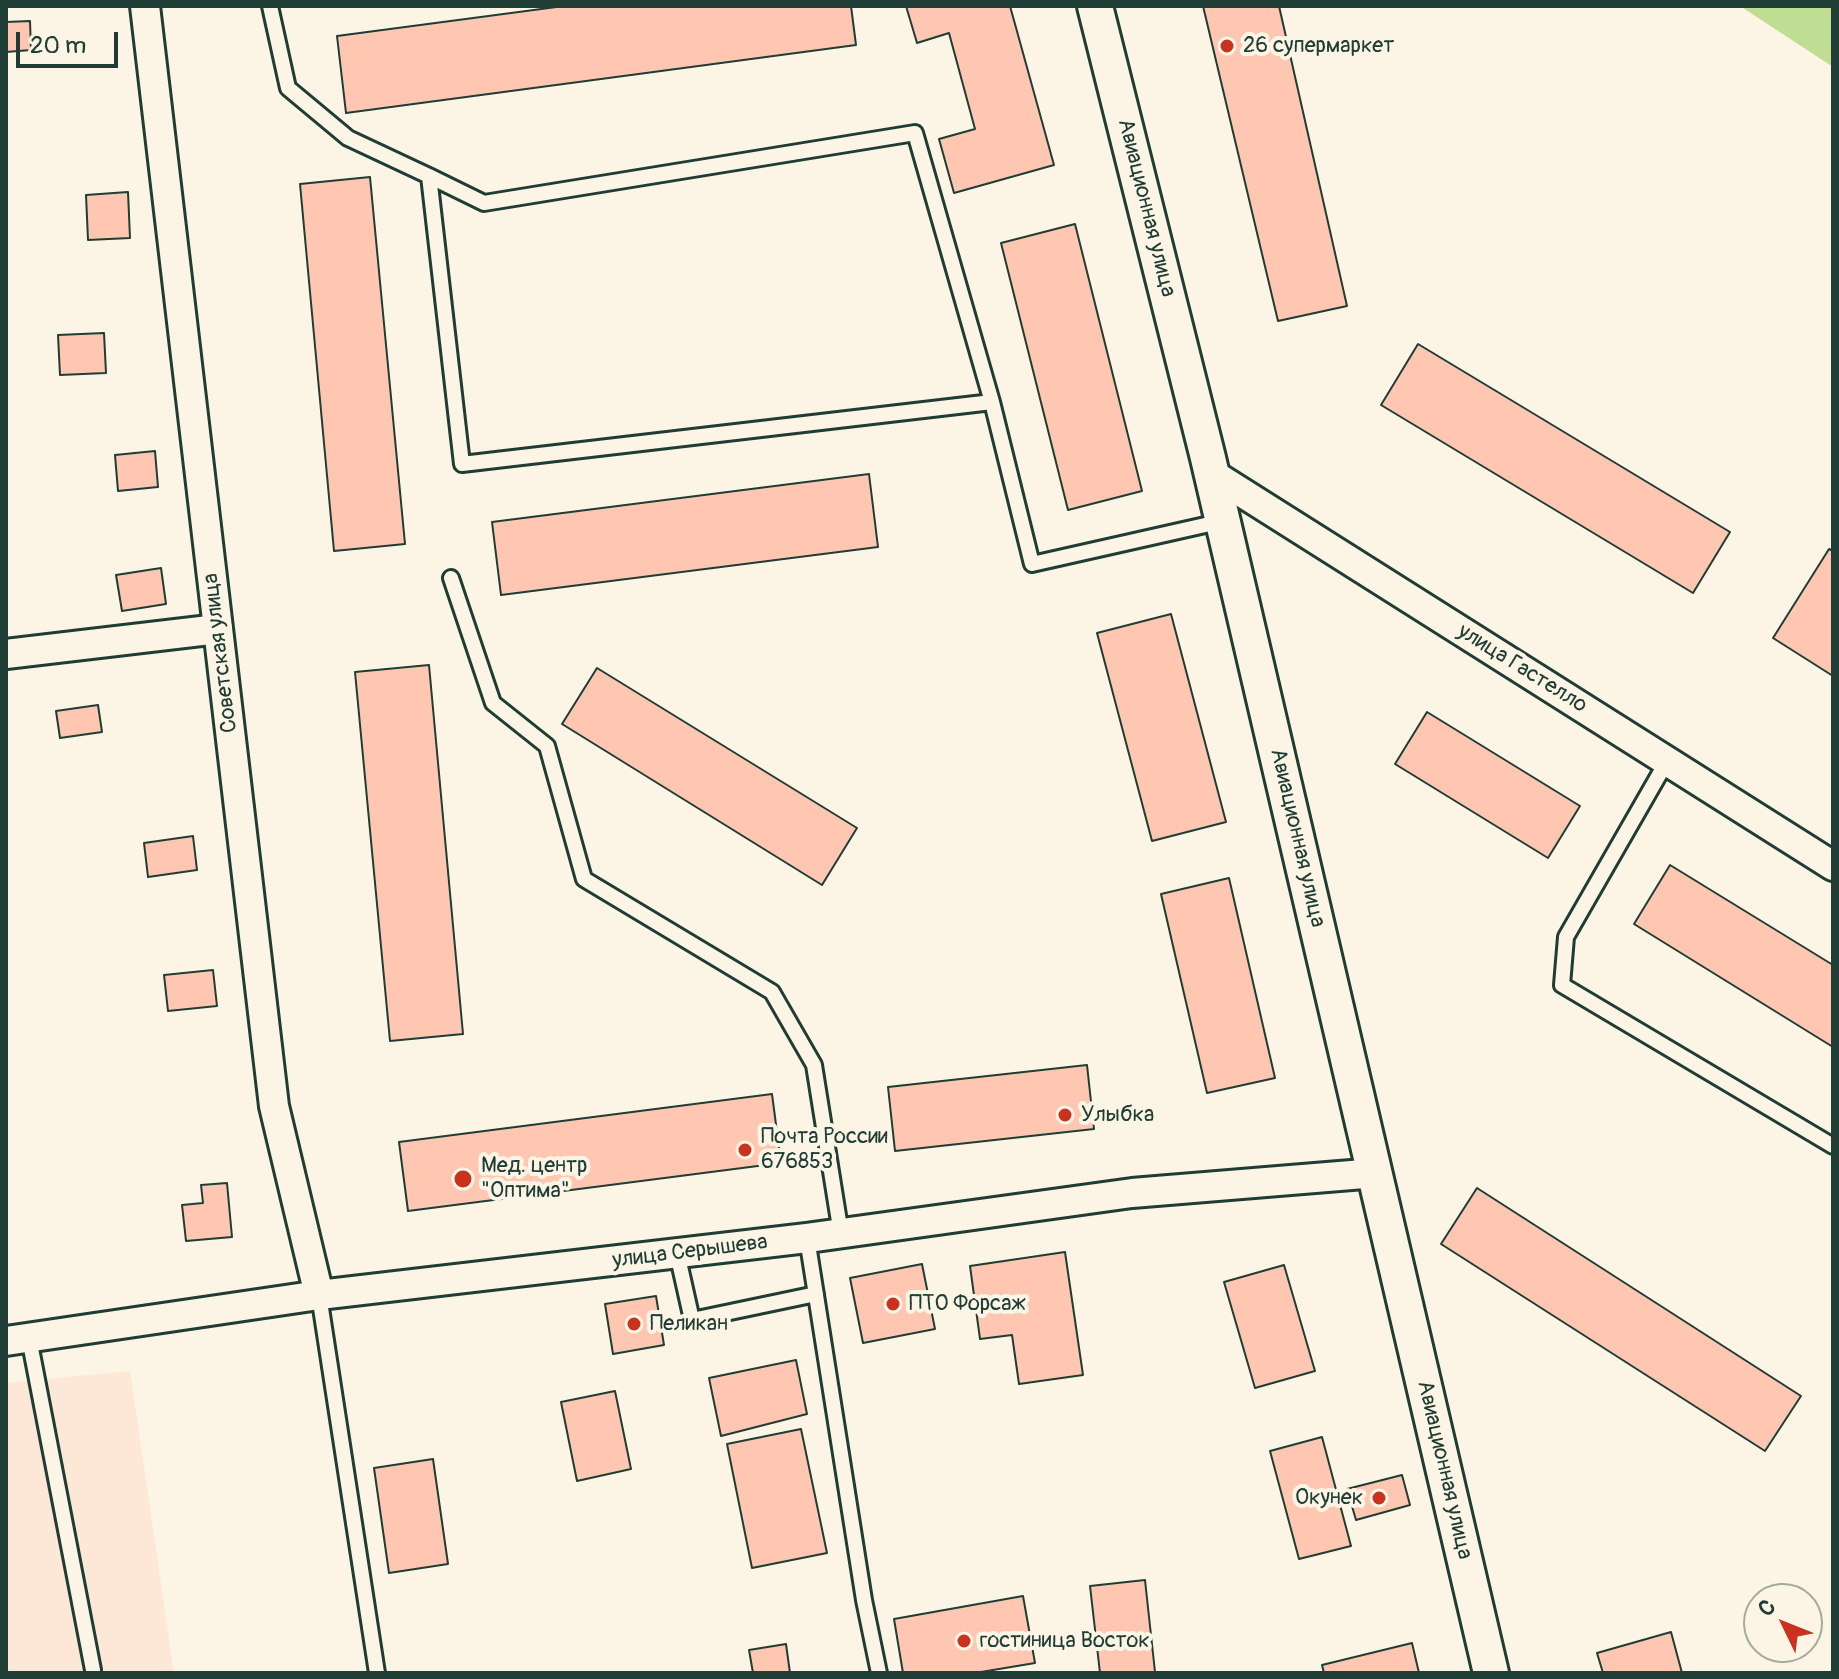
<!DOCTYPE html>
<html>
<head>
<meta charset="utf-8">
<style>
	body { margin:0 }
	#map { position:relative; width:1839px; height:1679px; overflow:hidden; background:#fcf5e5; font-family:Pangolin,sans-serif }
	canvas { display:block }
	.frame { position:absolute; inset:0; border:8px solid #1f3d34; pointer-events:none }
	.north { position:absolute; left:1743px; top:1583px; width:80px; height:80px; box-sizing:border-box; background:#fcf5e5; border:2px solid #a4ab9e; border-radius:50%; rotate:313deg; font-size:22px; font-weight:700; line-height:32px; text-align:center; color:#1f3d34 }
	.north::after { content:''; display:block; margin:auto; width:28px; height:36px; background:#c8321e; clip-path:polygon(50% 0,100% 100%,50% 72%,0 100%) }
	.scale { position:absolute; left:16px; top:32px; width:102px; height:36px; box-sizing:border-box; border:4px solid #1f3d34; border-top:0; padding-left:10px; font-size:24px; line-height:28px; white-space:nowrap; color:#1f3d34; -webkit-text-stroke:6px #fcf5e5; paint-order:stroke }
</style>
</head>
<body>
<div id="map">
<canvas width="1839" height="1679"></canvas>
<div class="frame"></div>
<div class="north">С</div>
<div class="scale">20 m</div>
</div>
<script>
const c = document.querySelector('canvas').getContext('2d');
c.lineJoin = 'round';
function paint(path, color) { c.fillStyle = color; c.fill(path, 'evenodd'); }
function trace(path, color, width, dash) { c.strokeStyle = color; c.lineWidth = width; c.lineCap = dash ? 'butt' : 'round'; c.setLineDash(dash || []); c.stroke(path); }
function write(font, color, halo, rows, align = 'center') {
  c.font = font + ' Pangolin,sans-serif'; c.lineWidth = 8; c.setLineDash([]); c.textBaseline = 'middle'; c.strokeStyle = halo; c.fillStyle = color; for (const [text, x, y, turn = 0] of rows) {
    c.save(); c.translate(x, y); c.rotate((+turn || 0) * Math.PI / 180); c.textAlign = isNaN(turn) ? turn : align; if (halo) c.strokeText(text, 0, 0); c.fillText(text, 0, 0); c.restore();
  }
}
const built = new Path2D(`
	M130 1371 174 1673H6V1383Z`);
const green = new Path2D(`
	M1740 6H1833V67Z`);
const building = new Path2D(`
	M564 6H851L856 45 346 113 337 36Z
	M906 6H1010L1054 165 954 193 939 139 975 129 949 33 917 43Z
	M1203 6H1279L1347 306 1278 321Z
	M30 21 31 50 6 52V22Z
	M370 177 405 544 334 551 300 184Z
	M128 192 130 238 88 240 86 195Z
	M1075 224 1142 491 1068 510 1001 243Z
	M104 333 106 373 60 375 58 335Z
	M1418 344 1730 532 1693 593 1381 405Z
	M155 451 158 487 118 491 115 455Z
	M869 474 878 547 501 595 492 522Z
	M1829 549 1833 551V676L1773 638Z
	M161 568 166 604 122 611 116 575Z
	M1171 614 1226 822 1152 841 1097 633Z
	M429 665 463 1034 390 1041 355 672Z
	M597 668 857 828 822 885 562 724Z
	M98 705 102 732 60 738 56 711Z
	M1427 712 1580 806 1548 858 1395 764Z
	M193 836 197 870 148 877 144 843Z
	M1670 865 1833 965V1047L1634 924Z
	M1229 878 1275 1078 1207 1093 1161 894Z
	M213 970 217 1006 168 1011 164 975Z
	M1087 1065 1094 1129 895 1151 888 1087Z
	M772 1094 781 1163 408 1211 399 1142Z
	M227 1183 232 1237 186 1241 182 1205 203 1203 201 1185Z
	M1477 1188 1801 1396 1765 1451 1441 1244Z
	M1065 1252 1083 1375 1019 1384 1012 1335 980 1339 970 1266Z
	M922 1264 935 1329 863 1343 850 1278Z
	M1284 1265 1315 1371 1255 1388 1224 1282Z
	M656 1296 664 1345 613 1354 605 1304Z
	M796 1360 807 1414 721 1436 709 1378Z
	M615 1391 631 1469 577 1481 561 1402Z
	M801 1429 827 1553 752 1568 727 1444Z
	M1322 1437 1351 1546 1299 1559 1270 1451Z
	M433 1459 448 1564 389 1573 374 1468Z
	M1402 1475 1410 1505 1356 1520 1347 1489Z
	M1145 1580 1155 1672 1100 1673 1090 1586Z
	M1023 1596 1035 1663 975 1673H903L894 1619Z
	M1671 1632 1682 1673H1603L1597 1653Z
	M1412 1643 1419 1673H1324L1322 1665Z
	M786 1644 790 1673H753L749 1650Z`);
const service = new Path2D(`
	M270 6 288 88 348 138 429 176 462 464 992 402 915 133 484 203 429 176
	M992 402 1032 564 1223 521
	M451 578 493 703 547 746 584 879 772 992 814 1065 841 1234
	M1667 761 1566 937 1562 985 1833 1146
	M807 1238 864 1600 879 1673
	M677 1253 692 1320 816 1294
	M319 1295 377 1673
	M29 1338 93 1670`);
const minor = new Path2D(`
	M145 6 274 1106 319 1295
	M1211 473 1833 866
	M6 654 218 629
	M6 1341 319 1295 807 1238 1132 1193 1376 1173`);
const tertiary = new Path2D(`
	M1095 6 1208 458 1491 1673`);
const markers = [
	[1227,46,8,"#c8321e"],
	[1065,1115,8,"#c8321e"],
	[745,1150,8,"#c8321e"],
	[463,1179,10,"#c8321e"],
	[893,1304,8,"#c8321e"],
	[634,1324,8,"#c8321e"],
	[1379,1498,8,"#c8321e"],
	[964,1641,8,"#c8321e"]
];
const poiNames = [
	["26 супермаркет",1243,46],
	["Улыбка",1081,1115],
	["Почта России",761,1137],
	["676853",761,1162],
	["Мед. центр",481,1166],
	["\"Оптима\"",481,1191],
	["ПТО Форсаж",909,1304],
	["Пеликан",650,1324],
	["Окунек",1363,1498,"right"],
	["гостиница Восток",980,1641]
];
const streetNames = [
	["Авиационная улица",1146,208,76],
	["Советская улица",221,653,-97],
	["улица Гастелло",1522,669,32],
	["Авиационная улица",1297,838,77],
	["улица Серышева",690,1252,-7],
	["Авиационная улица",1444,1470,77]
];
paint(built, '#fde7d6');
paint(green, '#c0dd94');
paint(building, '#ffc7b2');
trace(building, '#1f3d34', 2);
trace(service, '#1f3d34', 20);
trace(minor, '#1f3d34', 34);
trace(tertiary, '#1f3d34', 40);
trace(service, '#fcf5e5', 14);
trace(minor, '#fcf5e5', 28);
trace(tertiary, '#fcf5e5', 34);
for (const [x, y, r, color] of markers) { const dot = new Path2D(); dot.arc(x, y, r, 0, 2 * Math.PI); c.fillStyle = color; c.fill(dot); trace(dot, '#fcf5e5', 3); }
write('22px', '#1f3d34', '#fcf5e5', poiNames, 'left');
write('22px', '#1f3d34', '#fcf5e5', streetNames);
</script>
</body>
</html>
